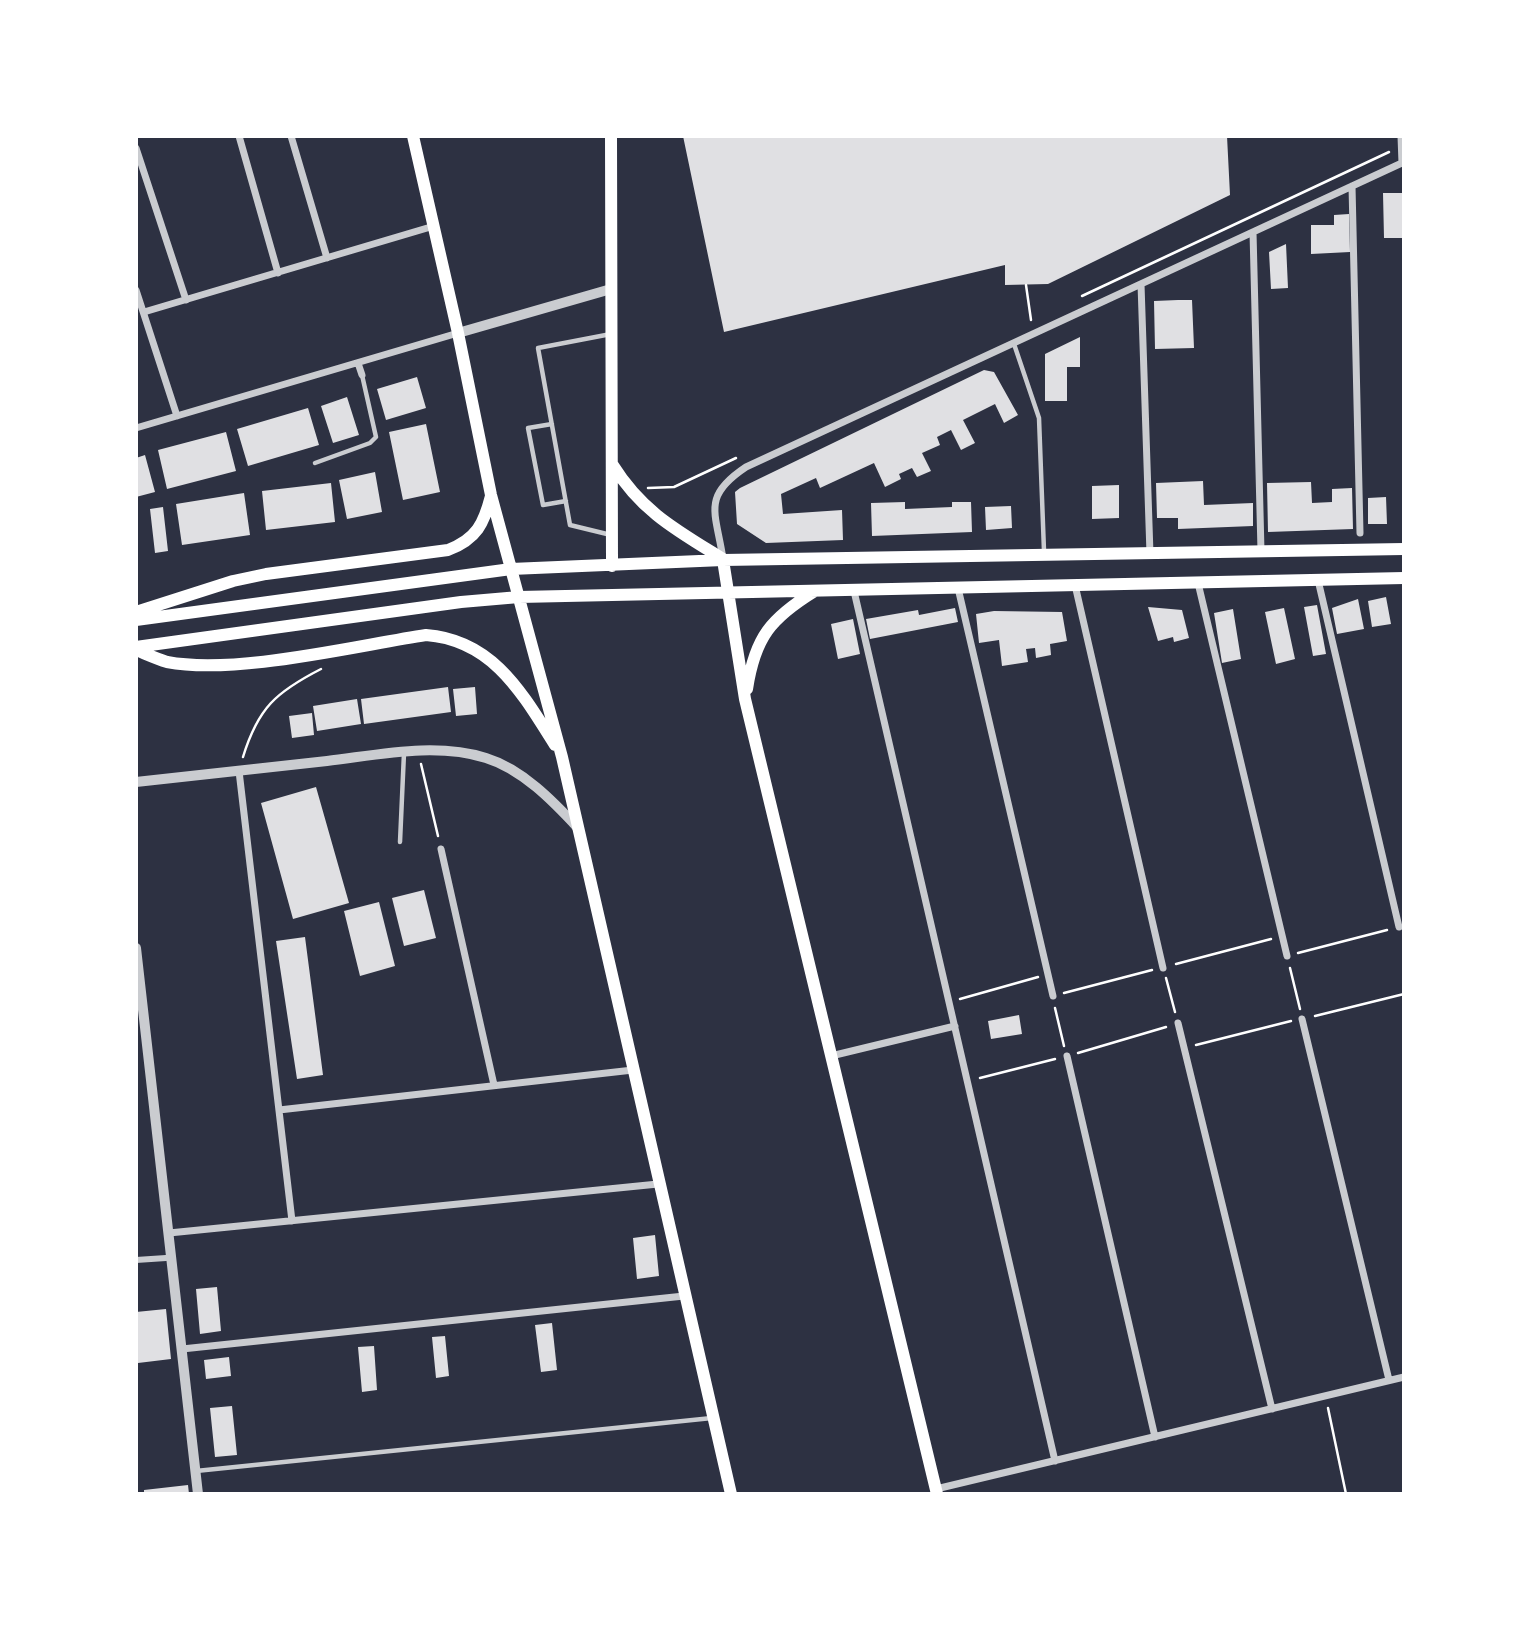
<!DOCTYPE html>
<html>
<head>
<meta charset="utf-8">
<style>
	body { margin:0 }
	#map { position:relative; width:1540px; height:1630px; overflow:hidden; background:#2d3142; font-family:"Open Sans",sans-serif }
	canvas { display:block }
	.frame { position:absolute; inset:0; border:138px solid #fff; pointer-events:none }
</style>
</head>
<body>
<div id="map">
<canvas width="1540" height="1630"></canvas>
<div class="frame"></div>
</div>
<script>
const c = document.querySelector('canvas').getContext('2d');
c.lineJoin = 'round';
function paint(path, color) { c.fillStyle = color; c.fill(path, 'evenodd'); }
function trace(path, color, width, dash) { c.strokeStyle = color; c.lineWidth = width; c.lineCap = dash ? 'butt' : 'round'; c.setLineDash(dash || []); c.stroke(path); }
const building = new Path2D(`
	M683 136H1227L1230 195 1048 284 1005 285V265L724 332Z
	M1383 193H1404V238H1384Z
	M1349 214 1350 252 1311 254V225H1334V215Z
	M1286 244 1288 288 1271 289 1269 252Z
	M1178 300H1192L1194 348 1155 349 1154 301Z
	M1080 337V367H1067V401H1045V354Z
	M984 370 994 372 1018 415 1004 423 995 404 963 420 975 443 961 450 951 430 937 437 940 445 922 453 931 471 917 477 912 468 899 474 901 479 885 487 874 463 820 488 816 478 781 494 783 514 842 510 843 540 766 543 737 524 735 492 740 488Z
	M417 377 426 408 386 420 377 389Z
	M347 397 359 435 333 443 321 406Z
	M308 408 319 445 248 466 237 429Z
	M426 424 440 492 403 500 389 432Z
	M226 432 236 471 167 489 158 450Z
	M145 455 155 492 136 497V458Z
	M375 472 382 512 347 519 339 480Z
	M1203 481 1204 505 1253 503V526L1178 529V518H1157L1156 483Z
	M1311 482 1312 503 1332 502V489L1352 488 1353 529 1268 532 1267 483Z
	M331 483 335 522 266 530 262 491Z
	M1119 485V518L1092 519V486Z
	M244 493 250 535 182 545 176 504Z
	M1386 497 1387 524H1368V498Z
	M905 502V509L952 507V502H971L972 532 872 536 871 503Z
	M1011 506 1012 528 986 530 985 507Z
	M163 507 168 551 155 553 150 509Z
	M1386 597 1391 624 1372 627 1368 601Z
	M1358 599 1364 629 1337 634 1332 608Z
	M1317 605 1326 654 1313 656 1304 607Z
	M1148 607 1182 610 1189 638 1174 642 1173 637 1158 641Z
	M955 608 958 622 870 639 866 619 918 610 919 615Z
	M1284 608 1295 659 1276 664 1265 612Z
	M1233 609 1241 659 1222 663 1214 613Z
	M994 611 1062 612 1067 641 1050 644 1051 655 1036 658 1035 648 1026 649 1028 662 1002 666 999 640 979 643 976 614Z
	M853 619 860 654 838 659 831 624Z
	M448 687 451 712 364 724 361 699Z
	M475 687 477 714 456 716 453 689Z
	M357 699 361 724 317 731 313 706Z
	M312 713 314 735 292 738 289 716Z
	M316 787 349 903 293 919 261 803Z
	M424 890 436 938 404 946 392 898Z
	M379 902 395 966 360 976 344 911Z
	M305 937 323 1075 297 1079 276 941Z
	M1019 1015 1022 1034 991 1039 988 1021Z
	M655 1235 659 1276 637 1279 633 1238Z
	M217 1287 221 1331 200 1334 196 1289Z
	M166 1309 171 1359 138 1363 136 1312Z
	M552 1323 557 1370 541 1372 535 1325Z
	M445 1336 449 1376 436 1378 432 1337Z
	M374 1346 377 1390 362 1392 358 1347Z
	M229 1357 231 1376 206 1379 204 1360Z
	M232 1406 237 1455 215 1457 210 1408Z
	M188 1485 189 1494H144V1490Z`);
const path = new Path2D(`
	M1026 285 1031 320
	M1082 296 1389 152
	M648 488 674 487 736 458
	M243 757C258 708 276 692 321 669
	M421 764 438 836
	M1298 953 1387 930
	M1176 964 1271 939
	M1290 968 1300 1009
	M1166 978 1175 1012
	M1064 993 1152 970
	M960 999 1038 977
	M1055 1008 1064 1046
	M1315 1016 1404 994
	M1196 1045 1291 1021
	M1078 1053 1166 1027
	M980 1078 1055 1059
	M1328 1408 1346 1494`);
const service = new Path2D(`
	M611 334 538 348 570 525 611 535
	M1014 344 1039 418 1044 551
	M552 424 528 428 543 505 566 501
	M315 463 370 443 376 437 362 375
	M400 842 404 753
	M196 1471 712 1418`);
const pedestrian = new Path2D(`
	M136 1260 166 1258`);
const minor = new Path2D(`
	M239 136 278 273
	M291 136 327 258
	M1401 136 1402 163
	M136 148 186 300
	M1352 186 1360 533
	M1253 232 1261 551
	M1141 284 1150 554
	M136 290 177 416
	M144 312 434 226
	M358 363 362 375
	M136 428 458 333
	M723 559C716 512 701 497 746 467L1404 162
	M1318 580 1399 927
	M1198 583 1287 956
	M1075 585 1163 968
	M958 588 1053 996
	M854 591 1055 1461
	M239 771 292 1221
	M441 849 494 1085
	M1302 1019 1389 1380
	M1178 1023 1272 1409
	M831 1056 955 1026
	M1067 1056 1155 1437
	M279 1110 633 1070
	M169 1233 658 1184
	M182 1349 684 1296
	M936 1489 1404 1377`);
const tertiary = new Path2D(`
	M458 333 611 289
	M136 782C200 775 264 768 327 761 378 755 435 742 486 758 522 769 553 801 578 828
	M136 948 198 1494`);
const secondary = new Path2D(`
	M413 136 458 333 491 495 562 757 731 1494
	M611 136 612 566
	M612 464C642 512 676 530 723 559
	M723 560 745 699 937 1494
	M136 612 233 581 266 574 448 550C477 539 484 523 491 496
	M136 620 511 569 723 560 1404 549
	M136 647 461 602 519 597 1404 578
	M136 650C146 654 157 659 167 662 236 675 354 646 426 635 493 640 522 693 555 745
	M747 689C755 637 771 618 815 591`);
paint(building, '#e0e0e3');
trace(path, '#fff', 2.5);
trace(service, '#caccd0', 4.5);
trace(pedestrian, '#caccd0', 6);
trace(minor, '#caccd0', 7);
trace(tertiary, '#caccd0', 10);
trace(secondary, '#fff', 12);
</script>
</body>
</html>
